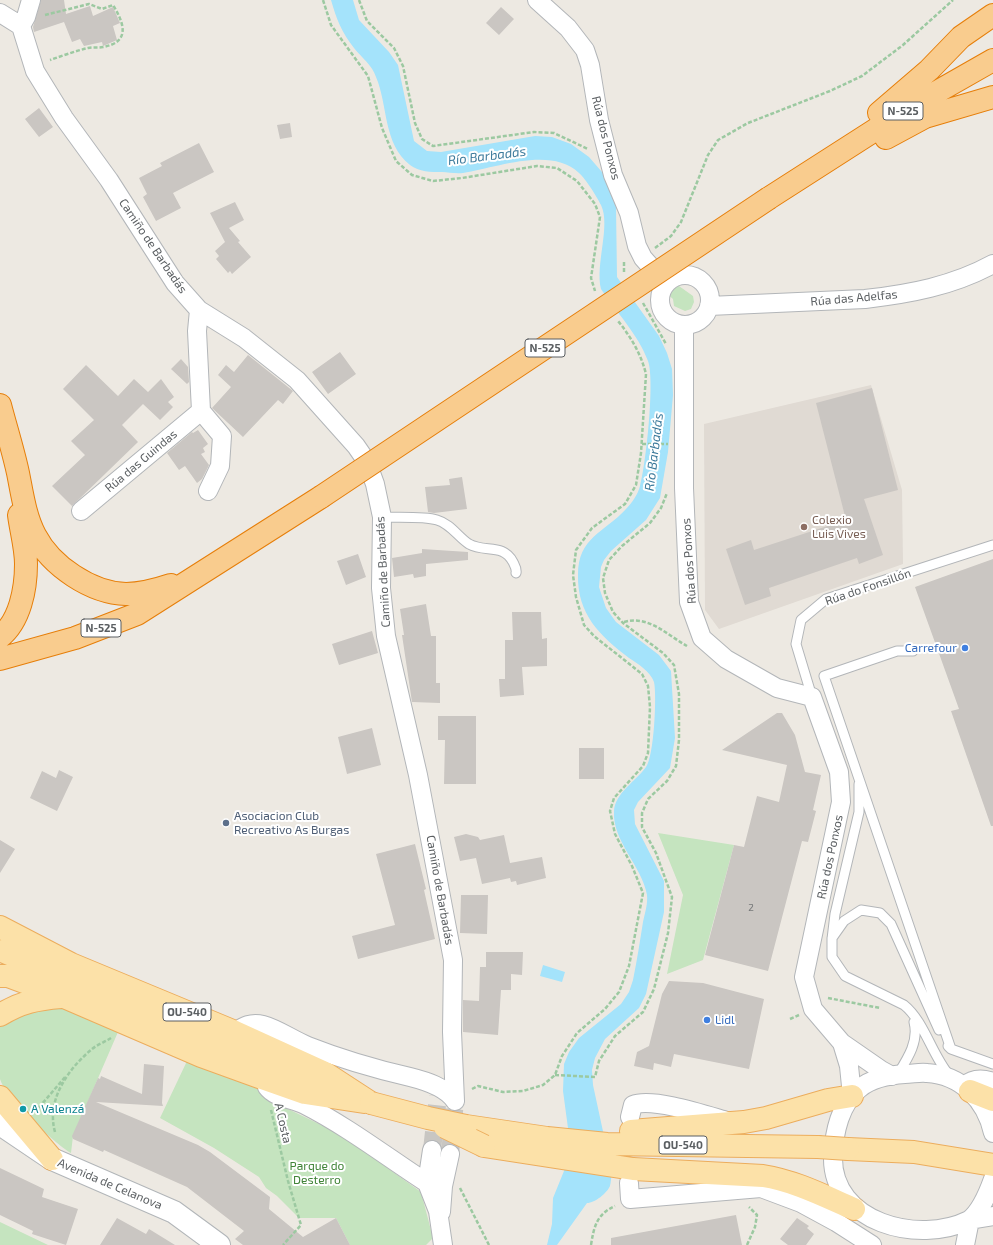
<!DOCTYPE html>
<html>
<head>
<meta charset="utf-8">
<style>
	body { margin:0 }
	canvas { display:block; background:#ede9e2 }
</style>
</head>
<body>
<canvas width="993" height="1245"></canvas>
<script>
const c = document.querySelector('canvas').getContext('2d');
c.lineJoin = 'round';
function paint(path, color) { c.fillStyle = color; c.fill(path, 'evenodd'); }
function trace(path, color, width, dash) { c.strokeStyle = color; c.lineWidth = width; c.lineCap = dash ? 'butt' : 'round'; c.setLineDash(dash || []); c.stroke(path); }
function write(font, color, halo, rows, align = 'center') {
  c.font = font + ' "Exo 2",sans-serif'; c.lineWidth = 4; c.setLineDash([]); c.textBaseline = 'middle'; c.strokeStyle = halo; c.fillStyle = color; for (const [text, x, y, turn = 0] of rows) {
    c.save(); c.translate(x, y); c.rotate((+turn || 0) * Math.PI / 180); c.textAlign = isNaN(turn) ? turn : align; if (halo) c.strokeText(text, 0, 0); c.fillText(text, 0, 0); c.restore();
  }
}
const education = new Path2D(`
	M871 385 902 490 903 564 719 629 705 610 704 424Z`);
const green = new Path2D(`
	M671 285 679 286 693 296 694 302 691 309 685 311 674 306 673 299 666 293V290Z
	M658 833 734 845 703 960 667 974 683 895Z
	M50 1002 118 1032 73 1136 71 1153C54 1143 5 1097 0 1079 0 1070 0 1038 0 1026L3 1022Z
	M187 1061 245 1077 286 1108 340 1134 421 1192 433 1238 426 1245H350L336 1218H299L277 1196 266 1188 259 1177 214 1148 160 1118Z
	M0 1222 48 1245H0Z`);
const water = new Path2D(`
	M331 0H353L359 20 389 52 398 65 414 141 427 151 441 152 535 136 552 137 571 144 589 157 608 179 616 207 617 277 659 336 667 353 672 369 673 395 668 452 660 498 646 520 611 551 604 560 601 567 599 587 606 608 616 622 659 655 671 671 675 738 670 768 638 802 634 810 635 824 664 881V912L646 994 639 1008 605 1039 595 1058 592 1070 593 1085 612 1173C611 1177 611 1182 610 1186 607 1193 595 1203 587 1203L557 1245H547L552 1224 553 1198 564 1171 570 1143 563 1091 564 1064 569 1052 579 1038 621 1004 629 992 633 980C637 960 640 941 643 922 645 913 648 903 647 895 642 866 612 841 614 811 615 793 636 781 646 767 654 757 657 695 654 682 650 671 638 664 629 658 600 636 577 614 578 575 578 537 604 533 626 509 632 503 638 494 640 486 646 464 655 380 648 361 638 334 616 312 601 289 595 264 611 226 601 205 597 197 586 179 579 173 551 146 496 168 463 173 456 174 448 172 442 172 431 172 419 172 410 165 383 144 388 105 376 77 372 65 362 58 354 48 342 33 336 18 331 0Z
	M543 965 565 972 562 982 540 976Z`);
const building = new Path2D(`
	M41 0H64L66 14 90 6 93 16 113 7 120 23 113 26 117 40 103 46 102 42 84 46 80 39 72 42 64 22 34 32 33 27Z
	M501 7 514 19 499 35 486 23Z
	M39 108 53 127 39 137 25 119Z
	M290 123 292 137 280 139 277 125Z
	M199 143 214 172 173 193 181 208 156 221 143 197 147 194 139 178 162 166 160 163Z
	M235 202 244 220 229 228 240 241 238 242 251 257 232 274 230 271 228 273 216 259 219 256 215 251 225 242 210 213Z
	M340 352 356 374 328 394 312 372Z
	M248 355 293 391 283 404 278 400 243 437 212 408 231 387 218 375 226 365 234 372Z
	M181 359 188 367 189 382 187 384 171 369Z
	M86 365 118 396 134 379 148 392 161 379 174 397 168 402 173 407 160 420 143 404 122 425 138 442 72 506 52 486 85 455 71 441 94 420 63 389Z
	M872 388 898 490 864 499 883 555 859 564 857 558 769 588 771 596 745 605 726 549 751 540 754 550 846 520 816 403Z
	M198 430 208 444 203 448 205 452 201 454 209 465 202 479 197 483 185 466 179 470 167 453 192 432 193 433Z
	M462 477 467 509 434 513 428 512 425 487 450 485 449 479Z
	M422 549 468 552V560L426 564V576L414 578 413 574 394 577 392 558 422 553Z
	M358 554 366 577 346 585 337 561Z
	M993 559V826H991L951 711 959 709 915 587Z
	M426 604 431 636H436V683H440V703L412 702 402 635H404L400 609Z
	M512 612H541L542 639 547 638V666L522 667 524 695 500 697 499 679H505V640H513Z
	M372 631 378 653 339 665 332 644Z
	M777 713H782L795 735 805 772 821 775 813 810 816 811 808 842 802 841 768 971 705 955 734 845 744 847 757 796 779 802 787 765 722 750Z
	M438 716H476V784H444L445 740H438Z
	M372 728 381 765 347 774 338 737Z
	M579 748H604V779H579Z
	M59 770 73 777 57 811 30 798 42 771 56 778Z
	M466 834 478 837 480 840 504 835 510 863 542 857 546 878 517 885 516 881 511 882 510 878 482 884 476 858 460 861 454 837Z
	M0 840 15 849 0 873Z
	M415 844 426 889 424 890 435 939 358 959 352 936 395 925 376 854Z
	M461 895H488L487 934 460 933Z
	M486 952H523L522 975 511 974V990H501L498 1035 463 1032V1000L479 1001 480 967H486Z
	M669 981 703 983 764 999 749 1069 674 1054 671 1067 654 1063 653 1070 634 1066 637 1052 649 1046 662 994Z
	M144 1064 164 1066 162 1103 163 1106 96 1102 198 1145 210 1152 270 1197 269 1209 303 1237 336 1218 350 1245H243L235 1239 244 1231 187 1187 104 1150 103 1152 73 1139 72 1136 98 1078 100 1079 101 1076 142 1094Z
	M0 1168 44 1189 42 1197 78 1209 66 1245 32 1234 33 1231 0 1215Z
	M736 1215 742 1245H611V1238Z
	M117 1218 146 1234 149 1229 175 1245H100Z
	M797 1218 809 1226 807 1228 814 1234 806 1245H788L780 1239Z`);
const streetTunnel = new Path2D(`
	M432 1150 438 1096
	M450 1154 455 1101`);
const path = new Path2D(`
	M323 0 331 25 368 76 382 128 396 161 412 175 433 181 462 178 537 166 557 168 577 181 595 204 600 217 591 278 595 291
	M359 0 367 21 394 48 403 66 415 123 422 139 433 146 534 132 554 133 588 149
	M45 15 89 4 102 9 113 5C124 23 131 42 103 47 98 48 93 47 88 48 75 51 62 56 50 60
	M655 248 671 236 681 222 708 155 718 140 748 123 830 91 862 76 903 45 953 0
	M624 272V261
	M643 303 666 344
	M642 444H668
	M624 622C649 615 667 635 687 646
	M828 998 880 1008
	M790 1019 799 1015
	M555 1075 595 1077 599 1061 615 1036 643 1012 654 989 668 933 672 897 656 853 642 827V813L648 799 667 781 676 766 679 740V694L674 665 663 653 623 623 613 612 605 593 603 578 609 560 622 546 650 523 661 508 667 493
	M472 1089 478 1086 503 1092 523 1091 543 1085 555 1075 562 1056 577 1033 605 1009 619 992 629 966 643 893 632 866 615 834 610 811 614 798 643 766 648 753 650 707 648 686 642 674 594 636 584 625 576 597 573 575 576 550 592 528 625 504 636 485 641 453 646 374C641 354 631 337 618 321
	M271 1110 288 1181 301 1225 283 1245
	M35 1112 66 1076
	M55 1132C46 1100 68 1069 92 1049 98 1044 105 1042 111 1038
	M460 1188 489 1245
	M591 1245C594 1226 597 1214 615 1206
	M747 1245 755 1227 757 1215 749 1207`);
const lane = new Path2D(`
	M382 517C397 518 423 516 437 520 451 524 458 537 469 544 485 553 503 543 513 562 515 566 517 569 516 573
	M913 651H897L824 676 951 1049
	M812 697 796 644 801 620 826 599 993 545
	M859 784V812L835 914 832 939V957L845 976 904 1005C924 1021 932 1055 949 1075
	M832 938 844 921 861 910 880 913 891 924 939 1030
	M948 1046 951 1049 993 1064
	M898 1074C908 1058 919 1041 914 1022`);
const street = new Path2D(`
	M31 0 26 17 21 26 35 71 64 118 109 180 175 283 199 310 244 338 297 380 356 446 367 462 375 484 382 517 381 588 386 636 418 775 453 960 452 1032 455 1101
	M537 0 568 28 585 50 590 65 599 120 613 175 629 213 637 246 643 258 666 284
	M0 13 21 26
	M660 300a25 25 0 1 1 50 0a25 25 0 1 1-50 0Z
	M709 306 865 299C909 294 953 286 993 264
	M684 325V488L689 602 702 638 726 659 777 688 812 697 839 772 841 802 804 977 813 1009 842 1043 881 1070 892 1076
	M201 411 222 436 220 466 208 491
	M81 511 201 411 197 331 199 310
	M235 1032C244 1026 251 1022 263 1025 278 1029 293 1040 308 1046 341 1059 375 1069 410 1077 426 1081 446 1087 455 1101
	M842 1043 849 1066 852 1096
	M964 1086C973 1078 982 1078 993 1082
	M267 1087C275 1098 293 1099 305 1105 348 1127 387 1157 427 1183
	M630 1117 633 1105C652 1097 706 1115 727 1121
	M993 1133C986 1100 961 1075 927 1073 920 1072 912 1074 905 1074 890 1075 872 1078 860 1088 840 1103 834 1133 833 1156 831 1223 919 1245 969 1220 981 1211 988 1193 993 1179
	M432 1150 427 1183 438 1211 443 1245
	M629 1183 630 1199 761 1188 801 1203 836 1222 872 1245
	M441 1212 443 1186 450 1154
	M965 1245 970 1220 993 1216`);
const secondary = new Path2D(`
	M0 1124 52 1159 174 1212 219 1245`);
const primary = new Path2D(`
	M0 927 71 964 235 1032 325 1073 371 1103
	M2 951 289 1074 319 1084
	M0 976H8L64 997 201 1056 259 1077 305 1093 364 1102
	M0 1015C21 1002 37 999 61 997
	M970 1091 993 1100
	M0 1097 52 1159
	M466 1126 547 1138 607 1144 818 1147
	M631 1131 744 1122 766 1118 828 1100 852 1096
	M484 1146 633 1169 763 1176C795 1181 824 1196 854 1209
	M848 1149 914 1152 993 1165`);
const highway = new Path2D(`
	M879 113 929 70 961 37 993 15
	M886 138 925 117 993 97
	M769 198 914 105 993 60
	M0 405C6 428 13 450 18 473 22 493 25 516 35 535 51 566 91 593 126 594 142 594 156 590 171 585
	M0 637C20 621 26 589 26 564 26 548 21 531 19 515
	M0 659 75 638 137 614 321 497`);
const primaryBridge = new Path2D(`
	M371 1103 428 1118 466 1126
	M445 1127 484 1146
	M818 1147 848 1149`);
const highwayBridge = new Path2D(`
	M321 497 769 198`);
const markers = [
	[804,527,4,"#8d6e63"],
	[965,648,4,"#3f7fe0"],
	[226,823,4,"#5c6f8a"],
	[707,1020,4,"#3f7fe0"],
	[23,1109,4,"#0f9aa8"]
];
const numberNames = [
	["2",751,908]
];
const shields = [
	[903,111,40],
	[545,348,40],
	[101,628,40],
	[187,1012,48],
	[683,1145,48]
];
const shieldNames = [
	["N-525",903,111],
	["N-525",545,348],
	["N-525",101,628],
	["OU-540",187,1012],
	["OU-540",683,1145]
];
const streetNames = [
	["Rúa dos Ponxos",606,138,76],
	["Camiño de Barbadás",153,246,56],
	["Rúa das Adelfas",854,298,-5],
	["Rúa das Guindas",141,461,-40],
	["Rúa dos Ponxos",689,561,-94],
	["Camiño de Barbadás",383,572,-93],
	["Rúa do Fonsillón",868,587,-19],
	["Rúa dos Ponxos",830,857,-78],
	["Camiño de Barbadás",440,890,80],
	["A Costa",283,1123,77],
	["Avenida de Celanova",110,1184,23]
];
const educationNames = [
	["Colexio",812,520],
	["Luis Vives",812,534]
];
const shopNames = [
	["Carrefour",957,648],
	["Lidl",715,1020,"left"]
];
const serviceNames = [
	["Asociacion Club",234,816],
	["Recreativo As Burgas",234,830]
];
const cultureNames = [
	["A Valenzá",31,1109]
];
const parkNames = [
	["Parque do",317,1166],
	["Desterro",317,1180]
];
const waterNames = [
	["Río Barbadás",487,156,-7],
	["Río Barbadás",654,452,-83]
];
paint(education, '#e0dad3');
paint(green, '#c5e4bf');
paint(water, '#a4e3fb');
paint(building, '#cac6c2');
trace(streetTunnel, '#c8c6c2', 18, [18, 9]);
trace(lane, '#b3b6b9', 11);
trace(street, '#b3b6b9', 20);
trace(secondary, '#b2b6b9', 24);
trace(primary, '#ecad5d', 24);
trace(highway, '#e67e09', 24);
trace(path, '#9cc9a1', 2.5, [4, 2]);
trace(lane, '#fff', 9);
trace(street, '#fff', 18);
trace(secondary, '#fff', 22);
trace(primary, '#fce1a8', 22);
trace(highway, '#f9cc8e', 22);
trace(primaryBridge, '#ecad5d', 24, []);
trace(highwayBridge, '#e67e09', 24, []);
trace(primaryBridge, '#fce1a8', 22);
trace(highwayBridge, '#f9cc8e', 22);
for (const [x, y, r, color] of markers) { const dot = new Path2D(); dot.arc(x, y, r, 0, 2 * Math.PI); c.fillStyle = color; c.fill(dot); trace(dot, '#fff', 1.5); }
write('10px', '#77797a', null, numberNames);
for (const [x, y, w] of shields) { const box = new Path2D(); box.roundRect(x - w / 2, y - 9, w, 18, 3); c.fillStyle = '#fff'; c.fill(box); trace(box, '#5b5f62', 1); }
write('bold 11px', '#5b5f62', null, shieldNames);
write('12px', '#5b5f62', '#fff', streetNames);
write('12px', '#785e54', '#fff', educationNames, 'left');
write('12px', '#366cbe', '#fff', shopNames, 'right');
write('12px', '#4e5e75', '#fff', serviceNames, 'left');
write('12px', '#0d838f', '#fff', cultureNames, 'left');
write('12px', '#418438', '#fff', parkNames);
write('italic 13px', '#3c7a9b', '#fff', waterNames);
</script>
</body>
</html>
